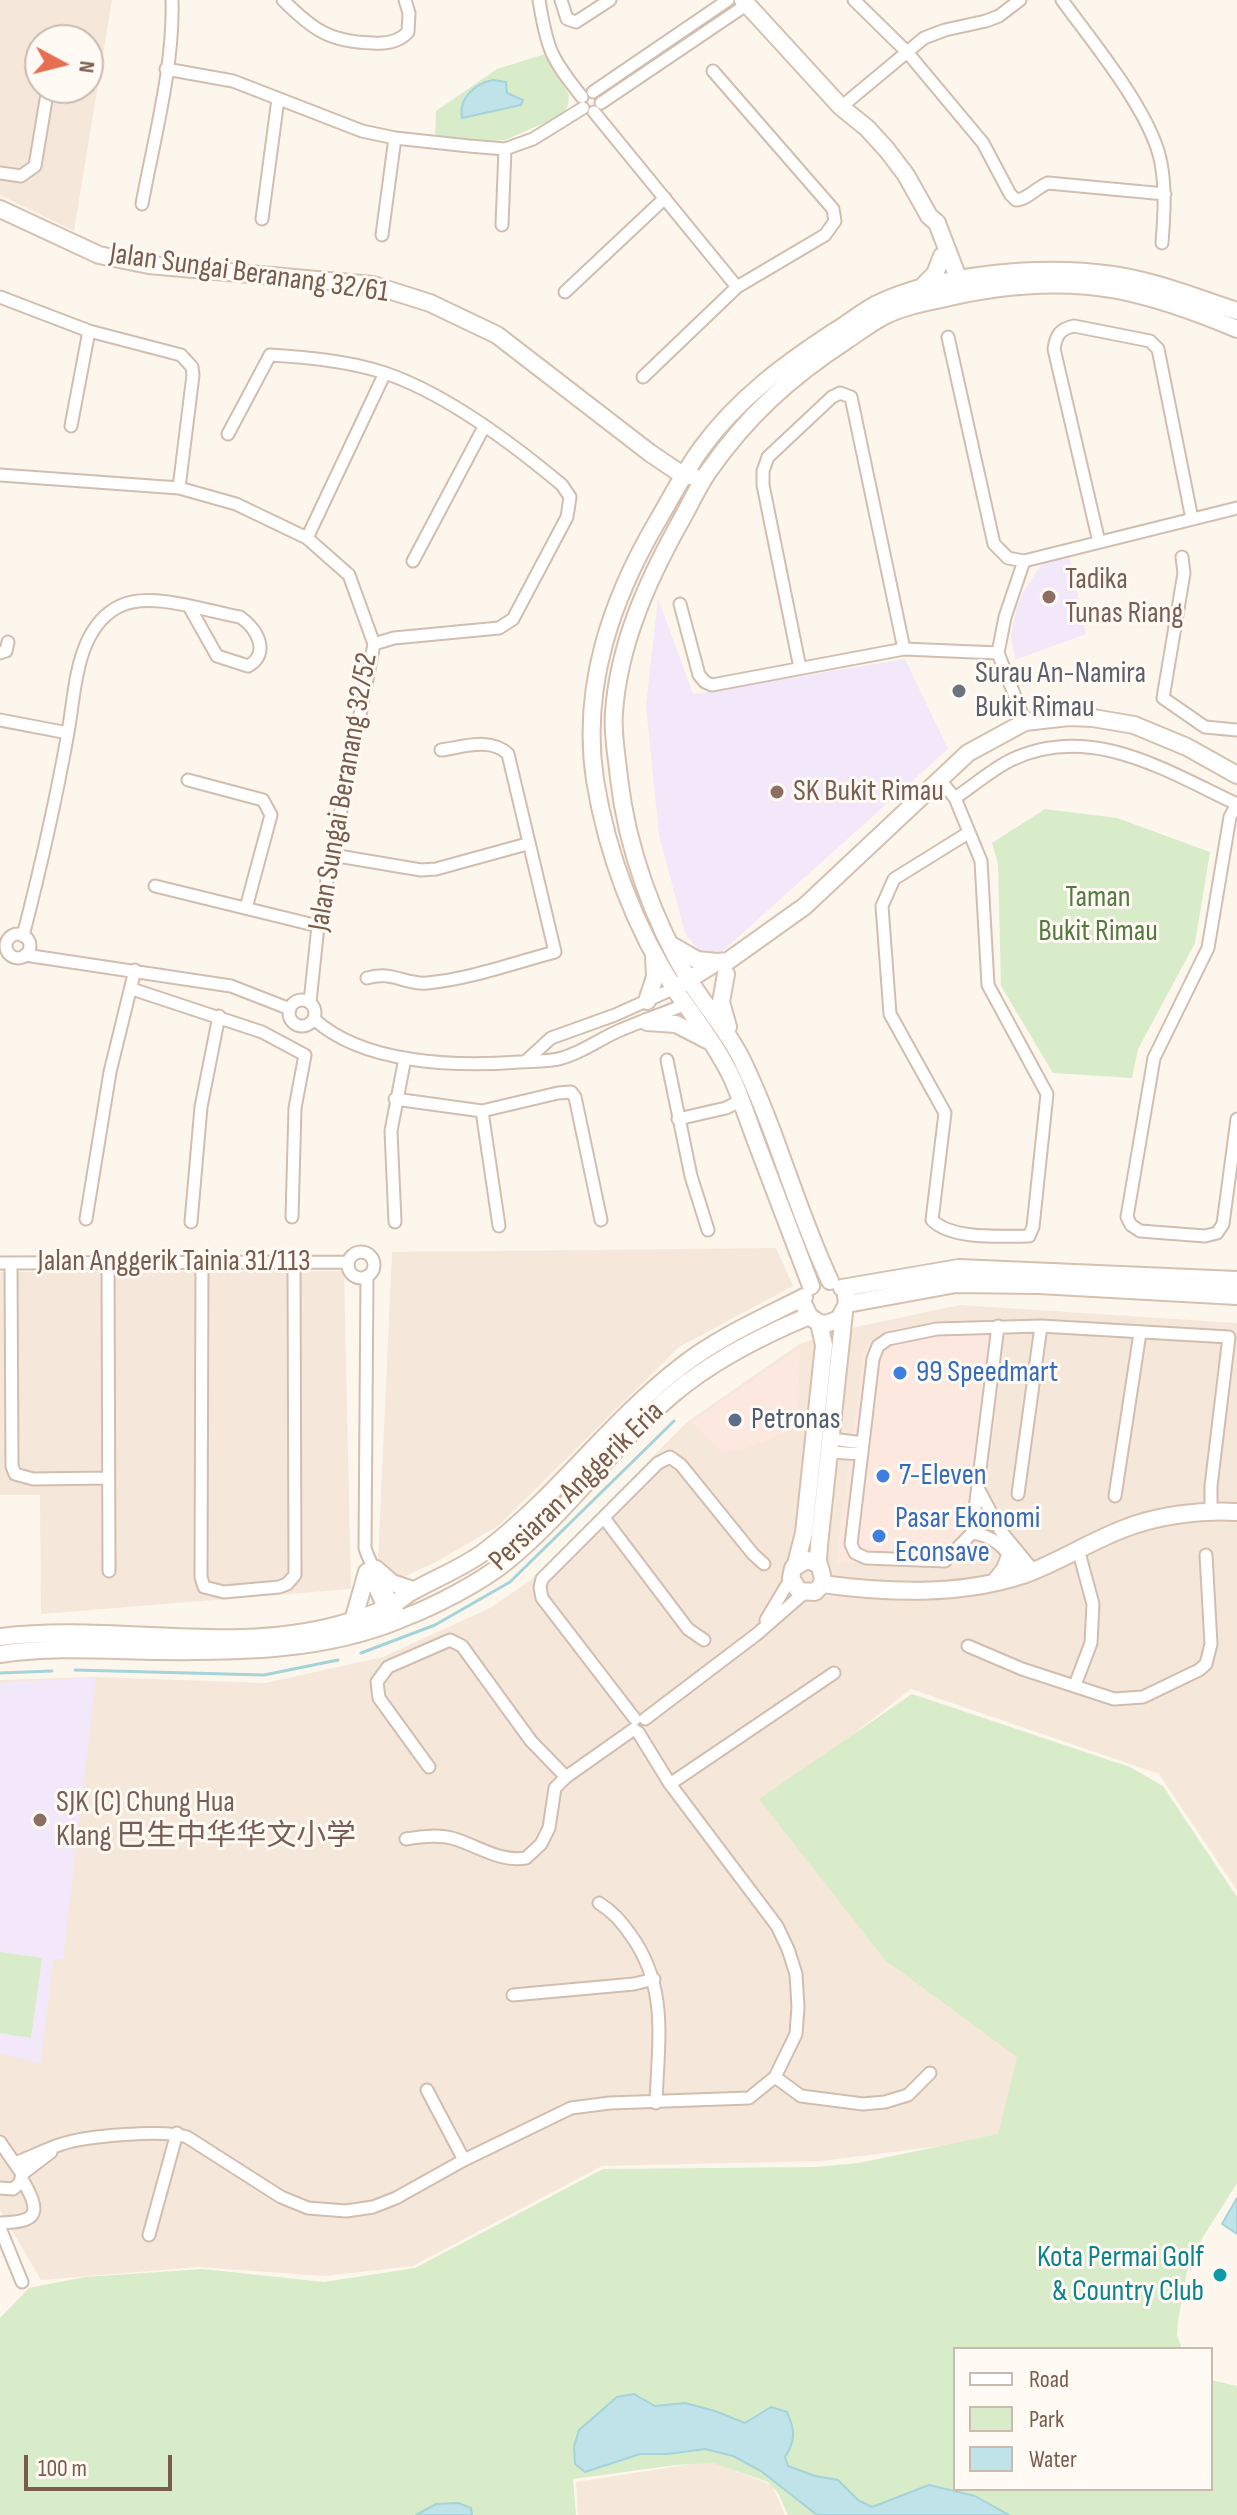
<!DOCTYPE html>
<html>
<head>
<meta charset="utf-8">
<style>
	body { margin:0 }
	#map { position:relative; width:1237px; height:2515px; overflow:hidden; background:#fdf6ec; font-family:"Sofia Sans Condensed",sans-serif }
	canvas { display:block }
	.legend { position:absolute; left:953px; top:2347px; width:260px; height:144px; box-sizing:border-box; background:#fffaf3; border:2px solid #cabbb1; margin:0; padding:10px 14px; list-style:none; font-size:24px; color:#7a5c4d }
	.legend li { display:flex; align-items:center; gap:16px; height:40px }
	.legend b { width:40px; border:2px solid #cabbb1 }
	.north { position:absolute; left:24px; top:24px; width:80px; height:80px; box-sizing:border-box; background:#fffaf3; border:2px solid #cabbb1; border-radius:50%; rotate:97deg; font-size:22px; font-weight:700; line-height:32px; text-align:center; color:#7a5c4d }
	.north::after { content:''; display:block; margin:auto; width:28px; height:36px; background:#e76f51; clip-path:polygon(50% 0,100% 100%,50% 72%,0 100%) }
	.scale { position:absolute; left:24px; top:2455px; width:148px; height:36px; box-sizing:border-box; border:4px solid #7a5c4d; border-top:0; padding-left:10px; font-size:24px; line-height:28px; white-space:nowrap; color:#7a5c4d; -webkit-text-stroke:6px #fffaf3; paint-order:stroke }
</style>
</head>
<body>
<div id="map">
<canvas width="1237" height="2515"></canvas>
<ul class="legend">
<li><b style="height:10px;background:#fff"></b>Road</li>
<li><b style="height:22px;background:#d8ecc9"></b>Park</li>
<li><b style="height:22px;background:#bfe3e8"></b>Water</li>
</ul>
<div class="north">N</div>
<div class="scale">100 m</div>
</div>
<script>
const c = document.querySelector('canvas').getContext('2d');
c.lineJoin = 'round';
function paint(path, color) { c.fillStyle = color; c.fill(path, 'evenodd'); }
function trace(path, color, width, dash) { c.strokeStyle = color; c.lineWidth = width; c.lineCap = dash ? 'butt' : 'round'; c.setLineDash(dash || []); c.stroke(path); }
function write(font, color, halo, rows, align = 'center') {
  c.font = font + ' "Sofia Sans Condensed","Noto Sans SC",sans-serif'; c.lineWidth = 6; c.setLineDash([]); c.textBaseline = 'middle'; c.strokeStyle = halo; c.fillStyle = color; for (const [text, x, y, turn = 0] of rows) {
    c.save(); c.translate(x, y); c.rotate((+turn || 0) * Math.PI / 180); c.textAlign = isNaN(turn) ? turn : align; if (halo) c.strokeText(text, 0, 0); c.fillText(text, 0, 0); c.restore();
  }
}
const residential = new Path2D(`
	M0 0H112L74 231 0 195ZM40 40H88V88H40Z
	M776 1248 793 1286 679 1347 498 1526 436 1562 397 1580 378 1560 392 1252Z
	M344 1271 351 1589 41 1614 40 1495H0V1272Z
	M960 1305 1237 1323V1890L1159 1774 911 1689 769 1800 1024 2052 1005 2138 821 2161 602 2166 413 2266 324 2276 199 2267 41 2280 0 2210V1680L96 1677 265 1683 383 1657 490 1608 531 1580 687 1422 798 1345 833 1332Z
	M710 2461 772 2485 785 2515H578L576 2482Z`);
const commercial = new Path2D(`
	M1007 1319 980 1544 959 1568 836 1562 864 1349 885 1329Z
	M800 1348 797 1428 741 1450 722 1452 691 1422Z`);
const education = new Path2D(`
	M1068 550 1086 634 1015 660 1011 635 1017 606 1025 589 1041 565Z
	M658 598 693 694 905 659 948 749 709 963 685 933 659 835 646 706Z
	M96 1677 63 1959H54L40 2064 0 2053V1683Z`);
const green = new Path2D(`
	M545 54 569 95 568 105 563 115 505 140 468 142 435 139 436 111 497 69Z
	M1045 809 1117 818 1210 852 1195 943 1138 1049 1132 1078 1053 1073 1001 986 998 864 992 843Z
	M912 1694 1130 1767 1163 1786 1237 1897V2183L1203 2237 1187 2271 1178 2321 1177 2335 1182 2349H955V2489H1211V2380L1237 2386V2515H788L778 2493 768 2482 713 2463 676 2465 573 2479 576 2515H0V2318L29 2288 85 2277 203 2269 324 2282 415 2268 603 2169 816 2167 859 2163 998 2134 1017 2057 885 1960 759 1799Z
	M0 1952 42 1958 31 2038 0 2033Z`);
const water = new Path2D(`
	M493 80 506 82 507 93 523 100 521 105 462 118C458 99 475 83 493 80Z
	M1237 2198V2234L1222 2224Z
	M634 2394 655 2406 685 2403 715 2411 745 2423 771 2407 787 2412C795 2430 796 2440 785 2457L788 2466 815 2476 838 2480 858 2500 872 2507 929 2485 975 2496 1009 2515H817L761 2471 733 2456 705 2449 668 2454H640L585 2472 575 2464 574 2446 579 2430 617 2397Z
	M458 2503 471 2508 472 2515H416L436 2504Z`);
const stream = new Path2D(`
	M361 1653 435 1625 510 1582 674 1421
	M75 1670 264 1675 338 1660
	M0 1673 52 1671`);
const street = new Path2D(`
	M283 0C313 30 330 42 373 43 386 44 399 42 408 32L409 13 405 0
	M539 0C547 50 551 58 582 97
	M561 0 567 19 576 22 610 0
	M854 0 907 52 983 143 1010 194 1016 200C1027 200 1037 187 1048 183L1165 194
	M1062 0C1093 43 1152 113 1161 163 1166 190 1164 216 1162 243
	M166 69 233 81 362 131 395 138 469 146 505 149 533 139 583 108
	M593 92 728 0
	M601 103 746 5
	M841 107 924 38 945 30 986 21 999 16 1020 0
	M594 112 737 287
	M0 173 21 176 35 166 48 88
	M142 204C154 139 174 66 172 0
	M262 219 278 99
	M502 225 505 149
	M382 235 395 138
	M565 292 665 198
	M0 297 89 331 181 355 192 367 193 375 179 488
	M948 337 994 544 1008 558 1024 561 1237 508
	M643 377 737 287 825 235 835 221 833 209 713 71
	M71 426 89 331
	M228 434 270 355C307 357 349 361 385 373 447 394 513 444 562 485L570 497 567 517 513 619 499 628 394 638 374 644
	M0 475 179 488 236 504 307 538 349 575 374 644 318 926 310 1002
	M307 538 385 373
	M1099 542 1054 349C1056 335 1060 329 1074 326L1150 341 1158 349 1192 519
	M1182 557 1184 573 1163 698 1205 727 1237 730
	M413 561 484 427
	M1024 561 1005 617 998 653 1025 722
	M680 604 699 675 705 682 712 685 904 649 998 653
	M0 653 6 651 8 642
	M800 668 763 485V471L768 457 832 397 840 393 851 397 904 649
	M0 720 68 733
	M939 779 955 798 981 861 988 985 1047 1094 1033 1227 1029 1236C1001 1236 952 1240 932 1220L945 1113 890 1014 882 906 894 879 968 833
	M188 780 263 800 271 815 246 908
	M955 798C973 786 991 770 1011 760 1091 722 1166 771 1237 804
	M1237 804 1230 817 1208 948 1154 1058 1127 1217 1131 1225 1140 1231 1205 1236 1217 1233 1223 1224 1237 1119
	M332 855 421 870 436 869 527 844
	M155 886 318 926
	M6 946a12 12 0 1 1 24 0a12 12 0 1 1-24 0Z
	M23 936C40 870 55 804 67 738 73 707 74 671 87 642 94 627 105 613 120 606 151 591 206 611 240 617 257 628 271 654 248 666L217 656 190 608
	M25 955 231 986 290 1009
	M367 978C391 970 406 985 427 983 470 979 514 963 555 952L508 754C491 737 463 747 441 750
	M132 989 262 1032 305 1055 295 1108 292 1217
	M289 1013a13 13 0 1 1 26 0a13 13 0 1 1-26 0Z
	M314 1019C363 1064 456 1067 519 1062 533 1061 549 1062 562 1058 584 1052 602 1037 623 1029 644 1020 665 1013 686 1004
	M667 1060 691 1176 708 1230
	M526 1061 551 1038 615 1015 675 988
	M395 1099 482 1111 558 1093 571 1092 575 1097 601 1220
	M482 1111 499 1226
	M678 1119 726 1108 740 1101
	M86 1219 110 1072 135 970
	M191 1222 201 1107 219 1016
	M395 1222 391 1131 405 1058
	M348 1265a13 13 0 1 1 26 0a13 13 0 1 1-26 0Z
	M108 1262 109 1571
	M202 1262 201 1577 204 1587 224 1592 279 1587 287 1584 295 1575 294 1262
	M0 1263 348 1262
	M11 1263 12 1466 15 1474 33 1479 108 1478
	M367 1276 365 1548C371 1568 391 1599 402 1619
	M998 1326 972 1533 945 1561 866 1558 855 1553 851 1544 873 1359 878 1346 888 1339 937 1329 1041 1326 1229 1337 1211 1486V1511
	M832 1439 863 1443
	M831 1452 862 1454
	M979 1490 1000 1530 1033 1570
	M1018 1494 1041 1326
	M1115 1496 1140 1333
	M604 1518 688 1629 704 1640
	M972 1533C999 1536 1008 1554 1024 1574
	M367 1572 387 1615
	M766 1620 791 1578
	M968 1646 1022 1669 1114 1699 1143 1697 1199 1670 1206 1664 1211 1644 1206 1555
	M1075 1685 1091 1643 1093 1604 1078 1549
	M635 1719 542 1598 540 1587 542 1579 658 1463 670 1457 681 1465 753 1554 764 1564
	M645 1719 757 1634 804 1593
	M429 1767 379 1698 377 1682 388 1667 450 1640 462 1646 531 1741 566 1777
	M670 1784 834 1673
	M406 1839C423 1836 441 1834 458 1840 481 1848 501 1862 526 1858L541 1844 549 1828 555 1788 566 1777 634 1729
	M599 1903C613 1912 620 1920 630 1934 669 1987 658 2041 656 2103
	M513 1995 634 1984 654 1979
	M775 2077 801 2096 863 2104 885 2102 908 2095 930 2073
	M427 2090 464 2160
	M0 2142 22 2174 20 2183 13 2189 0 2188
	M15 2163C31 2157 46 2149 62 2144 85 2136 165 2129 187 2137L281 2197 308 2208 346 2211 373 2207 396 2198 464 2160 571 2108 610 2103 749 2098 775 2077 796 2034 798 2007 796 1974 788 1949 777 1926 670 1784 638 1732
	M22 2174 51 2152
	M0 2223C40 2222 41 2212 22 2179
	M0 2228 22 2282
	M149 2235 177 2133`);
const secondary = new Path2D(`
	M743 0 841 107 867 128 887 150 906 175 929 216 937 223 962 288
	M0 209 99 255 149 265 373 285 430 303 497 335 650 453 684 476H693
	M920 289 935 274 942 256
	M671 945 697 960 717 962
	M726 974 721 1002 728 1027
	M680 985 717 962 728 961 805 906 968 753 1025 722 1069 717 1093 718 1134 725 1187 747 1237 775
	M647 1001 655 977 654 956
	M647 1022 676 1024 707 1040
	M830 1281C796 1209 777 1132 742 1060 728 1031 706 1007 689 980 653 920 627 848 619 778 617 757 612 733 614 712 619 644 647 582 679 524 689 507 697 488 708 472 747 416 790 377 847 340 859 332 871 323 884 316 902 307 922 303 941 299 999 285 1057 279 1117 290 1158 298 1199 313 1237 329
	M811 1286C793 1239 775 1191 757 1144 749 1123 742 1101 733 1080 718 1048 696 1020 676 991 635 928 607 854 595 780 581 687 611 600 658 520 672 496 685 471 701 449 737 399 786 363 837 330 850 322 862 312 875 305 941 273 1042 265 1113 275 1155 281 1197 298 1237 311
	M842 1288 959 1268 1237 1280
	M847 1304 956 1284 1039 1285 1237 1296
	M819 1323 826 1324 839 1319 847 1304 846 1296
	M796 1564 804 1533 824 1345 819 1323 809 1316 805 1307
	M818 1564 807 1560 793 1568 791 1578 799 1591 815 1592C829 1579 820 1574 818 1560 818 1555 819 1550 819 1545L844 1313
	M376 1569 392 1583 413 1590
	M995 1582 1005 1569 1010 1556
	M822 1584C888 1593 959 1596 1023 1575 1057 1563 1089 1542 1123 1529 1158 1515 1200 1510 1237 1512
	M353 1621 367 1572
	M0 1637C113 1623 227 1655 338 1625 356 1620 378 1613 395 1603 402 1599 408 1593 415 1590 438 1577 462 1568 484 1552 557 1497 610 1421 683 1365 719 1337 763 1318 804 1297
	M0 1654C52 1646 104 1650 157 1651 239 1652 324 1651 401 1619 433 1607 480 1583 507 1561 567 1512 614 1444 673 1394 713 1360 761 1336 809 1316`);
const markers = [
	[1049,597,8,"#8d6e63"],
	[959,691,8,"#6b7280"],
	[777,792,8,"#8d6e63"],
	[900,1373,8,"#3f7fe0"],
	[735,1420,8,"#5c6f8a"],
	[883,1476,8,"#3f7fe0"],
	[879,1536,8,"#3f7fe0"],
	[40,1820,8,"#8d6e63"],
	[1220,2275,8,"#0f9aa8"]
];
const streetNames = [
	["Jalan Sungai Beranang 32/61",249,274,8],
	["Jalan Sungai Beranang 32/52",344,792,-80],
	["Jalan Anggerik Tainia 31/113",174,1262],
	["Persiaran Anggerik Eria",577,1487,-44]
];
const educationNames = [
	["Tadika",1065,580],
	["Tunas Riang",1065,614],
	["SK Bukit Rimau",793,792],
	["SJK (C) Chung Hua",56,1803],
	["Klang 巴生中华华文小学",56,1837]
];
const worshipNames = [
	["Surau An-Namira",975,674],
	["Bukit Rimau",975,708]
];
const parkNames = [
	["Taman",1098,898],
	["Bukit Rimau",1098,932]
];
const shopNames = [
	["99 Speedmart",916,1373],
	["7-Eleven",899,1476],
	["Pasar Ekonomi",895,1519],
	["Econsave",895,1553]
];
const serviceNames = [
	["Petronas",751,1420]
];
const cultureNames = [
	["Kota Permai Golf",1204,2258],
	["& Country Club",1204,2292]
];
paint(residential, '#f5e8da');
paint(commercial, '#fde8e0');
paint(education, '#f3e8fa');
paint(green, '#d8ecc9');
paint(water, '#bfe3e8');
trace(water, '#a5d3da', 2);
trace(stream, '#a5d3da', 3);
trace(street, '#d1beb0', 15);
trace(secondary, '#d6c0b0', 20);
trace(street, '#fff', 11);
trace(secondary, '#fff', 16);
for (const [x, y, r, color] of markers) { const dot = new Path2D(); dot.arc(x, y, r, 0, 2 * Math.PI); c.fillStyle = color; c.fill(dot); trace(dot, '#fffaf3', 3); }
write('30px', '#7a5c4d', '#fffaf3', streetNames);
write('30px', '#785e54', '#fffaf3', educationNames, 'left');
write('30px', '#5b616d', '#fffaf3', worshipNames, 'left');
write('30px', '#537a41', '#fffaf3', parkNames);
write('30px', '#366cbe', '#fffaf3', shopNames, 'left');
write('30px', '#4e5e75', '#fffaf3', serviceNames, 'left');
write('30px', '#0d838f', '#fffaf3', cultureNames, 'right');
</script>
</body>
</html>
